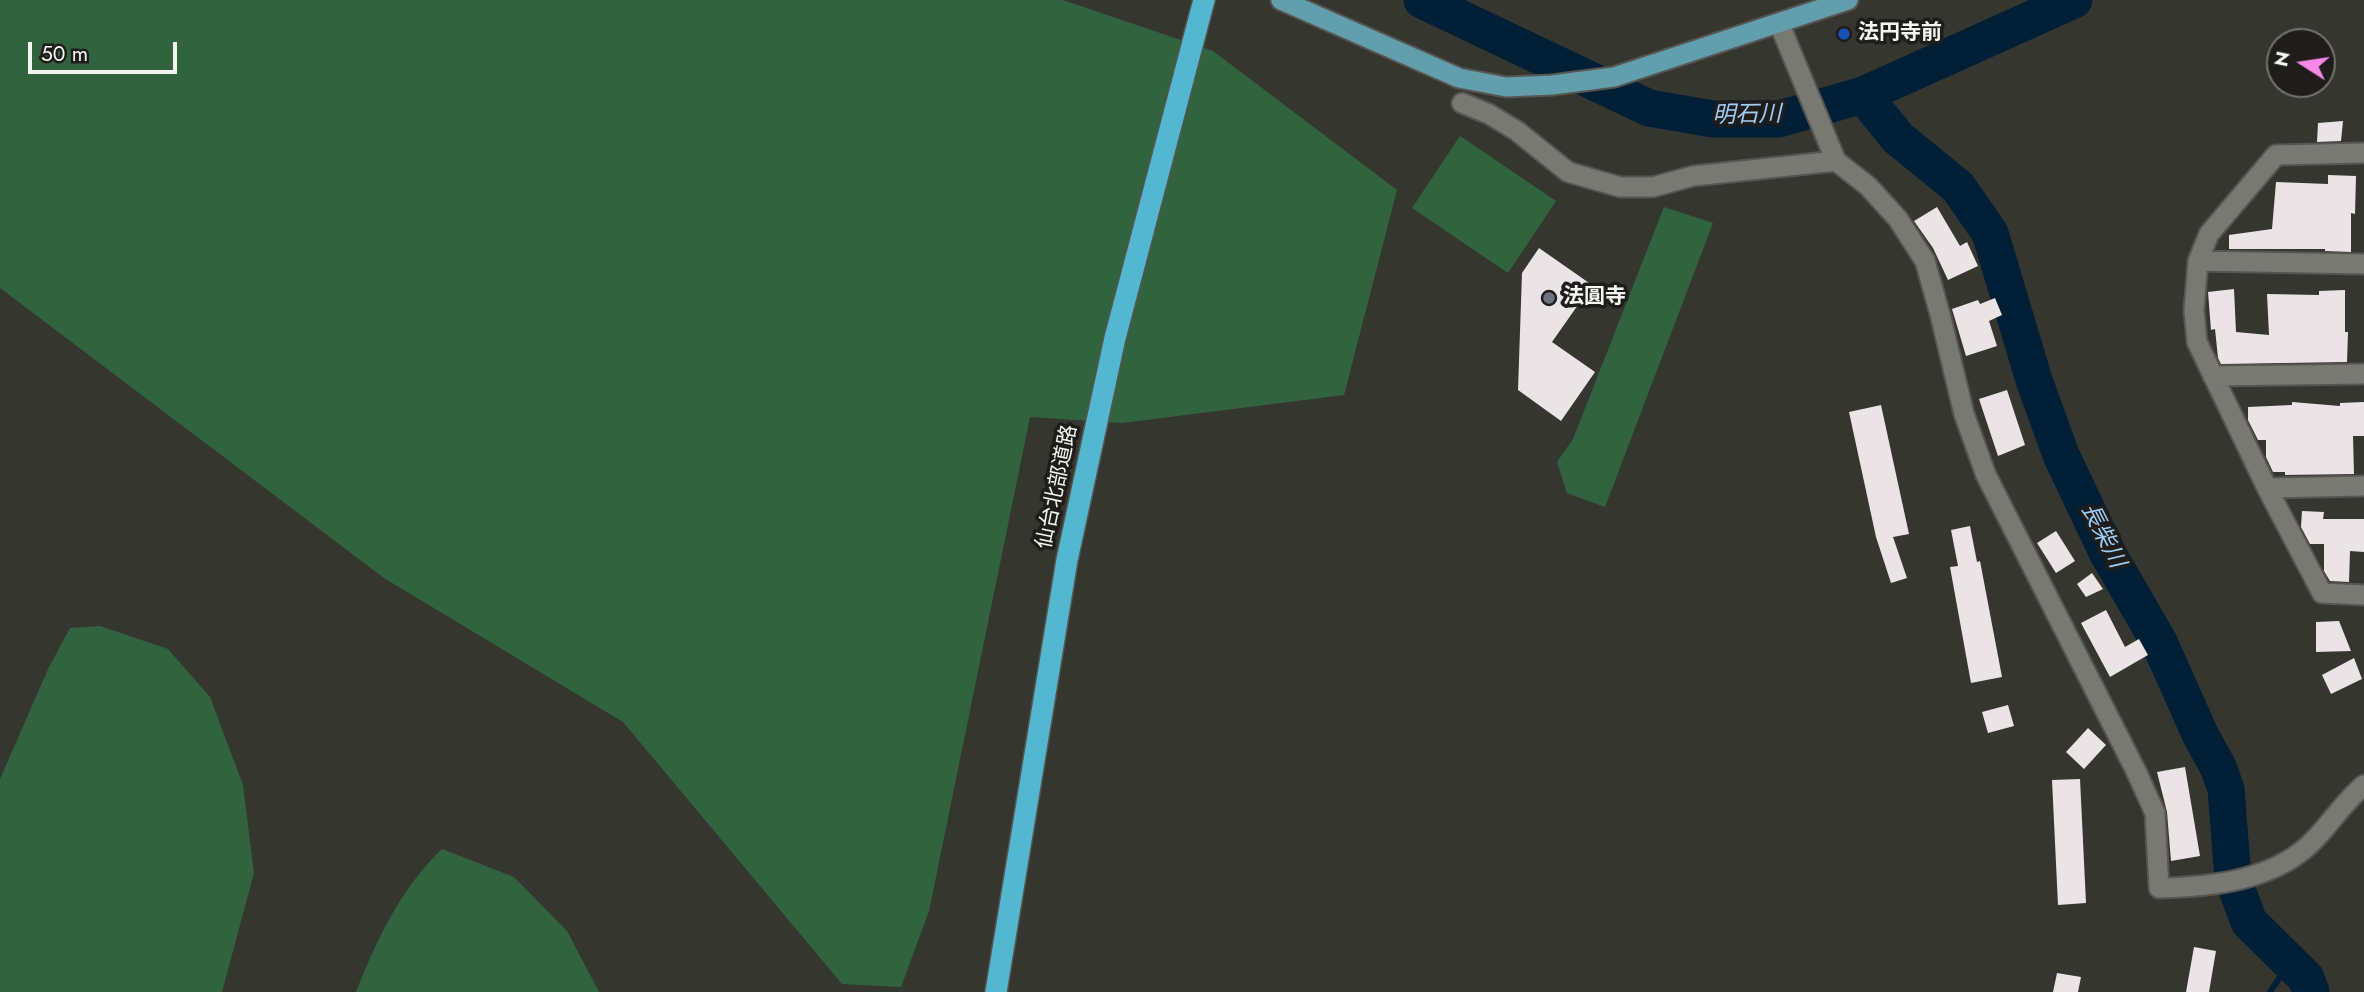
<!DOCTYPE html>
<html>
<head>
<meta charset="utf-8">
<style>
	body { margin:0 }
	#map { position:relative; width:2364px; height:992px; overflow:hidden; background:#363631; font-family:Jost,sans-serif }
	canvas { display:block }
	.north { position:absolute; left:2266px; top:28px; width:70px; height:70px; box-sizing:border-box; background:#1e1d1b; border:2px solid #747371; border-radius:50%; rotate:282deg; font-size:19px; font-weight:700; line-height:28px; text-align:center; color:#f4f4f1 }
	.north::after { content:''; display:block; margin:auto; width:24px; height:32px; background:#fa87e6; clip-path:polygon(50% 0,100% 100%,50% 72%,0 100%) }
	.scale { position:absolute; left:28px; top:42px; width:149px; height:32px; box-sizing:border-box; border:4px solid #f4f4f1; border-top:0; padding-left:9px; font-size:21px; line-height:24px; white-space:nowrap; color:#f4f4f1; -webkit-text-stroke:5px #1e1d1b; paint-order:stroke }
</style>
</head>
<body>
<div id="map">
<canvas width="2364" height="992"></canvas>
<div class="north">N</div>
<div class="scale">50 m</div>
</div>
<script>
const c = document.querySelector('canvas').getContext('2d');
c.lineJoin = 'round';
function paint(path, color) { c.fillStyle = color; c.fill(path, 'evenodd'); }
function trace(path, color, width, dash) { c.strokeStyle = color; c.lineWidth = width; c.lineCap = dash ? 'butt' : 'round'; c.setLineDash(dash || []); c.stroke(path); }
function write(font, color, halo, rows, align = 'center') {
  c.font = font + ' Jost,"Noto Sans JP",sans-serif'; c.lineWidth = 7; c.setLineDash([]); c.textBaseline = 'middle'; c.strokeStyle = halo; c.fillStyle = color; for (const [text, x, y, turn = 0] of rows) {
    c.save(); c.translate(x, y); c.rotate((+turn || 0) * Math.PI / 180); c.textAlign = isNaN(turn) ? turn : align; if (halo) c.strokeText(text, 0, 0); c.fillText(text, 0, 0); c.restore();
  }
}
const green = new Path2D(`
	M0 0H1063L1213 51 1397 190 1344 395 1122 423 1030 417 929 911 901 987 842 984 623 722 384 578 0 288Z
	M1460 136 1556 201 1508 273 1412 208Z
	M1664 207 1713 223 1605 507 1567 493 1557 462 1573 439Z
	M100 626 168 649 210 697 243 785 254 873 222 992H0V779L49 667 70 628Z
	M442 849 514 877 567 931 599 992H356C377 939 401 888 442 849Z`);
const stream = new Path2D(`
	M2270 992 2290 962`);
const river = new Path2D(`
	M1422 0 1649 108 1713 119H1779L1863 95 2074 0
	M1863 95 1898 138 1958 187 1990 233 2034 380 2061 455 2108 554 2159 642 2200 734 2218 767 2226 789 2233 879 2249 922 2306 978 2311 992`);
const building = new Path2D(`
	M2343 121 2341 141 2317 142 2318 123Z
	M2328 175 2356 176 2355 214 2351 213V252L2325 251V249H2229V235L2272 229 2276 182 2328 184Z
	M1937 207 1960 246 1967 242 1978 266 1948 280 1933 248 1914 221Z
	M1539 248 1592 285 1552 342 1595 372 1561 421 1518 390 1522 273Z
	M2234 289 2236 332 2269 335 2267 294 2319 295V291L2345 290V332H2348L2347 362 2221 364 2218 358 2215 329 2211 330 2208 292Z
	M1995 298 2002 315 1989 321 1997 346 1966 356 1952 309 1978 300 1980 304Z
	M2007 390 2025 445 1998 456 1979 399Z
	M2292 402 2340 406V403L2364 402V436H2353L2354 474 2285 475V472H2273L2266 457V440H2258L2248 420V407L2292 405Z
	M1881 405 1909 534 1893 537 1907 578 1891 583 1876 537 1849 412Z
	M2302 511 2324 512 2323 519H2364V552L2350 551 2349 582 2330 581 2324 571V544H2310L2301 527Z
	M1970 526 1977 562 1980 561 2002 677 1971 683 1950 567 1958 566 1951 530Z
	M2056 531 2075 561 2056 573 2037 543Z
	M2092 573 2103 589 2086 597 2077 584Z
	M2106 610 2125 647 2139 639 2148 655 2110 677 2081 623Z
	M2339 621 2351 651 2316 652V622Z
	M2354 658 2362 679 2331 694 2322 675Z
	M2008 705 2014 726 1988 733 1982 712Z
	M2088 728 2106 745 2084 769 2066 752Z
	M2185 767 2200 856 2171 861 2167 812 2157 772Z
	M2080 779 2086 903 2058 905 2052 780Z
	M2194 947 2216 951 2209 992H2186Z
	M2057 973 2081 977 2078 992H2053Z`);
const minor = new Path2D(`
	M1779 23 1836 161
	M1462 103 1489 114 1517 131 1568 172 1620 187H1653L1693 176 1836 161 1868 186 1898 219 1925 261 1941 318 1964 414 1986 475 2136 771 2155 813 2159 888C2213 887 2278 880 2316 838 2333 820 2345 801 2364 785
	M2364 153 2276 155 2209 234 2198 261 2194 310 2197 342 2267 488 2322 593 2364 595
	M2198 261 2364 264
	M2213 376 2364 374
	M2267 488 2364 486`);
const primary = new Path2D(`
	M1281 0 1459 78 1506 87 1552 85 1614 77 1848 0`);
const motorway = new Path2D(`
	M996 992 1067 560 1115 338 1204 0`);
const markers = [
	[1844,34,7,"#1a4fb4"],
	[1549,298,7,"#6b7280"]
];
const poiNames = [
	["法円寺前",1858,34],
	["法圓寺",1563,298]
];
const streetNames = [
	["仙台北部道路",1058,487,-78]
];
const waterNames = [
	["明石川",1747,116,-1],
	["長柴川",2102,536,63]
];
paint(green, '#31643e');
trace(stream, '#012037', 6);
trace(river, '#012037', 37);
paint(building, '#eae4e7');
trace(minor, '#565551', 23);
trace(primary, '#565551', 23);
trace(motorway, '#565551', 24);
trace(minor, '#797974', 19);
trace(primary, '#629eab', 19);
trace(motorway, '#52b7cf', 21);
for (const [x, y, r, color] of markers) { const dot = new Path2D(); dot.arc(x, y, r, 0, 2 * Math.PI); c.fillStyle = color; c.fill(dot); trace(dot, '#1e1d1b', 2.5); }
write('bold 21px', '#f4f4f1', '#1e1d1b', poiNames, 'left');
write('21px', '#f4f4f1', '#1e1d1b', streetNames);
write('italic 23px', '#9ecdf6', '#1e1d1b', waterNames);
</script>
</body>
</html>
